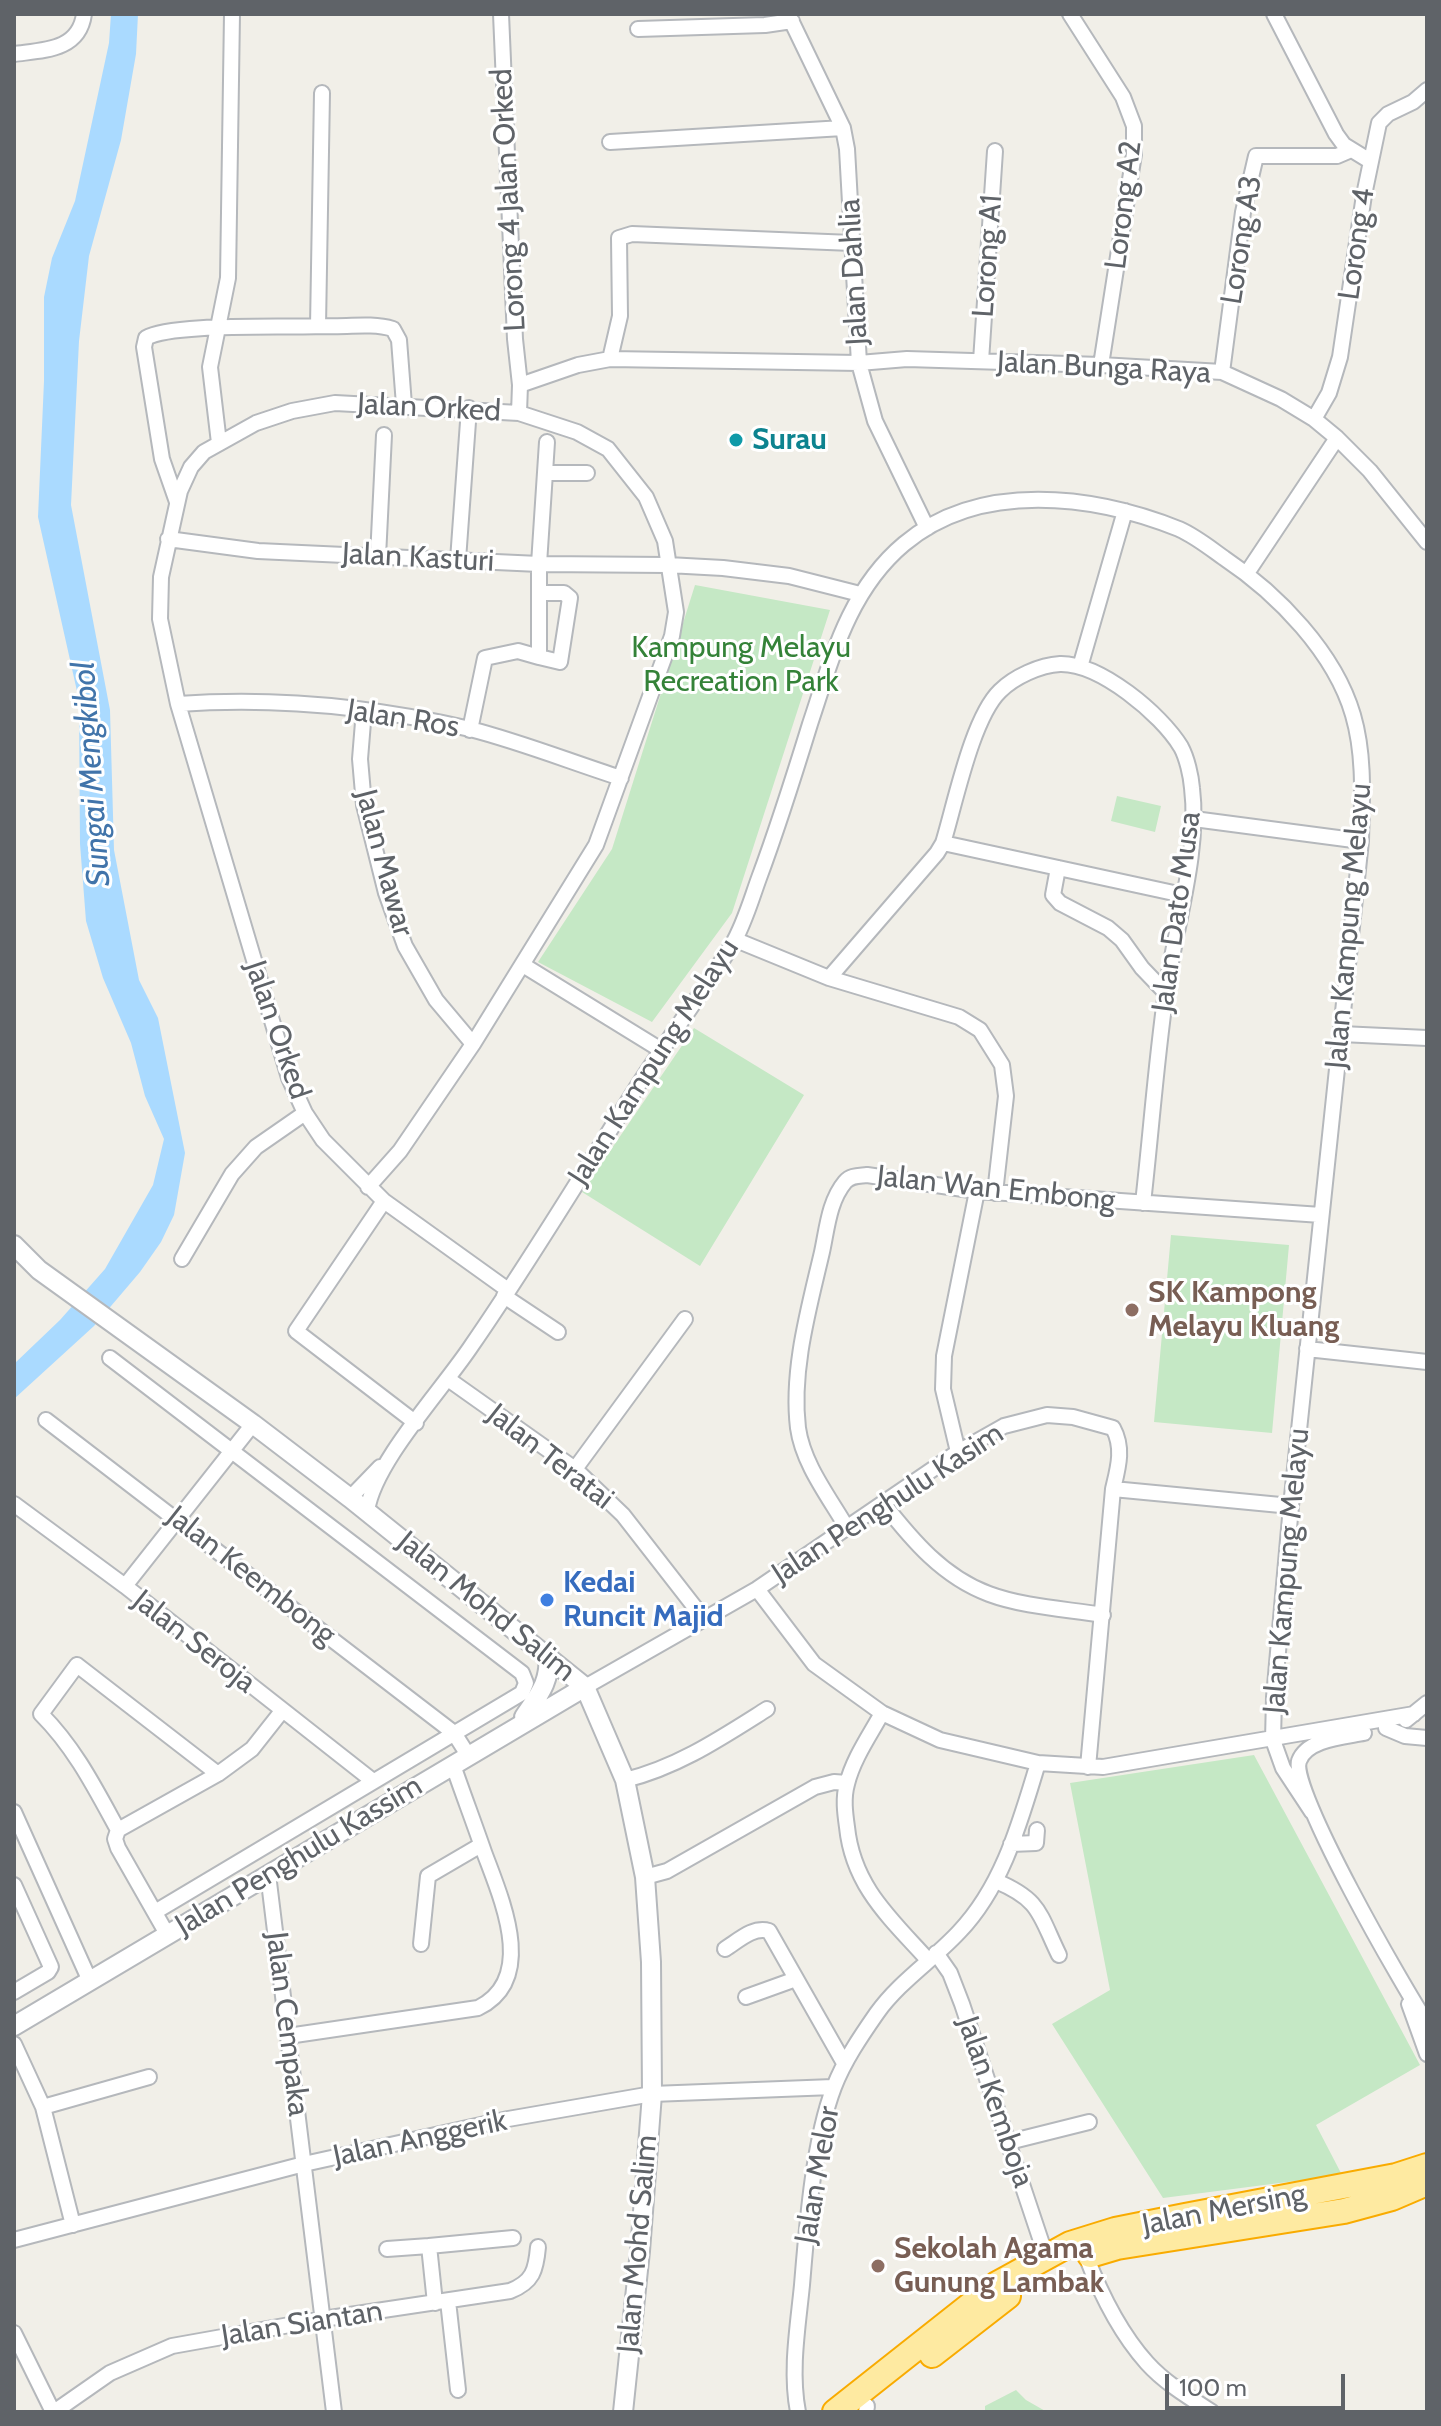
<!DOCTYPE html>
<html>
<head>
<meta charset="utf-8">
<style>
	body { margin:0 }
	#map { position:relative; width:1441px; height:2426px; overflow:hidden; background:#f1efe8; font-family:Cabin,sans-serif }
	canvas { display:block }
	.frame { position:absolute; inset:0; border:16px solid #5f6368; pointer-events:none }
	.scale { position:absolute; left:1165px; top:2374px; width:180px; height:36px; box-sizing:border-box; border:4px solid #5f6368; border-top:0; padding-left:10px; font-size:24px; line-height:28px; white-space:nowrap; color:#5f6368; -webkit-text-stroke:6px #fff; paint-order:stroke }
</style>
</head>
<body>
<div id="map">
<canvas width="1441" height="2426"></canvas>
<div class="frame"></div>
<div class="scale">100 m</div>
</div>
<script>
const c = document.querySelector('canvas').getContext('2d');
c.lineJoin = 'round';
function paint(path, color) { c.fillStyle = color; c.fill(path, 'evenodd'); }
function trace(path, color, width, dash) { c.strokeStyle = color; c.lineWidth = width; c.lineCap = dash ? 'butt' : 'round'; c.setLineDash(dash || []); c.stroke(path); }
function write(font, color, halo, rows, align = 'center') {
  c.font = font + ' Cabin,sans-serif'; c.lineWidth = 6; c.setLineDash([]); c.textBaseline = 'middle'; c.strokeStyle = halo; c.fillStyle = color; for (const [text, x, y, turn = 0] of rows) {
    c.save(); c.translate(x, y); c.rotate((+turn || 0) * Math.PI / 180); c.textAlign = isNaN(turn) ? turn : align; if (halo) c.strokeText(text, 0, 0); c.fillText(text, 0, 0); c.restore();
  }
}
const green = new Path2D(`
	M695 585 830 610 732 913 652 1022 538 962 612 849Z
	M1117 796 1161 806 1155 832 1111 821Z
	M694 1028 804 1095 700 1266 582 1192Z
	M1171 1235 1289 1245 1272 1433 1154 1422Z
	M1254 1755 1420 2065 1316 2125 1342 2175 1163 2198 1052 2024 1110 1990 1070 1783Z
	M1016 2390 1026 2400 1047 2412H985V2406Z`);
const water = new Path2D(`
	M111 14H138L136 54 121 140 89 256 79 341 71 505 110 710 114 850 139 980 158 1018 185 1153 174 1215 161 1242 140 1272 94 1326 14 1399V1364L60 1320 105 1269 153 1185 164 1139 145 1096 131 1043 103 978 86 921 80 844 79 700 38 517 44 381V297L52 258 75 201 109 43Z`);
const minor = new Path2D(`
	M501 14 515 339 520 385 519 413
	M788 14 843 128 847 149 859 363 875 421 927 528
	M1070 14 1123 97 1134 126V154L1101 365
	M1274 14 1336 134 1344 145 1370 161
	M638 29 765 25 792 21
	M14 54C43 50 79 51 84 14
	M322 93 318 326C342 328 370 322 393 329L399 340 404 405
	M610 142 843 128
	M610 359 620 316 619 238 632 234 852 243
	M981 361 995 151
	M1222 372 1243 212 1256 156H1337L1351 150
	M520 385 578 365 610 359 859 363 907 359 1101 365 1222 372 1281 399 1314 419 1337 438 1370 471 1427 542
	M1314 419 1329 393 1340 357 1364 195 1379 123 1388 114 1413 102 1427 90
	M219 443 210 367 228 278 232 14
	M545 473H587
	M177 502 162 459 144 347 146 338C171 323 282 328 318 326
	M168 539 258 551 539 564 668 565 723 568 789 576 860 594
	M378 557 384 435
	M458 560 469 408
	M1247 573 1337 438
	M539 657 560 662 570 598 564 593H539
	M1080 667 1125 511
	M178 704C275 697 375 707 470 729 521 742 571 762 621 778
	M364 710 360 759 364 805 386 893 405 946 436 1000 473 1044
	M470 730 485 658 518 651 539 657V564L547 442
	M1194 819 1361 841
	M943 843 1183 895
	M1058 868 1053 895 1060 903 1108 928 1122 940 1142 968 1166 993
	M736 940 829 978 959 1017 980 1030 1002 1065 1006 1096 995 1193
	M523 965 661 1050
	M829 978 937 853 943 843C955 804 972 718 1000 691 1014 677 1040 665 1060 664 1100 663 1161 714 1181 747 1187 758 1191 776 1192 788 1200 853 1175 927 1166 992 1156 1062 1151 1133 1143 1203
	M1341 1034 1427 1038
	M368 1187 400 1151 473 1044 596 845 672 636 676 612 665 541 646 497 608 449 577 432 519 413 335 403 292 411 256 423 204 452 191 467 180 491 161 577 160 619 178 704 289 1078 305 1113 323 1140 384 1201 508 1290
	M384 1201 296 1331 416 1423
	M182 1259 232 1174 256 1147 305 1113
	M504 1296 558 1332
	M1307 1349 1427 1362
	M110 1358 522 1673 526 1683 522 1693 155 1912
	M448 1379 575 1469 623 1515 704 1619
	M46 1420 454 1733 468 1755
	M958 1452 943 1389 944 1356 977 1191
	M575 1469 685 1319
	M1113 1489 1291 1506
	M350 1498 380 1467
	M883 1503C912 1540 943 1577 989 1594 1024 1607 1066 1609 1103 1615
	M14 1504 125 1586 373 1781
	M367 1511C374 1462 443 1389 472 1345 530 1261 583 1173 637 1087 668 1039 702 993 732 945 744 925 751 900 759 878 778 827 794 776 810 724 832 658 849 590 904 544 980 480 1094 495 1179 529 1195 536 1210 548 1224 558 1278 594 1335 653 1353 715 1365 756 1362 800 1361 841L1291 1506 1274 1697 1273 1740 1283 1768 1312 1812
	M847 1528C829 1497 803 1464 798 1428 791 1370 809 1308 822 1252 827 1229 829 1201 845 1182 851 1175 859 1176 867 1175L977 1191 1321 1215
	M125 1586 253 1424
	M757 1589 814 1664 882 1713 940 1740 1038 1763 1103 1767 1414 1714
	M585 1687 757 1589 958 1452 1004 1426 1047 1415 1073 1417 1113 1428C1124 1448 1118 1468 1113 1489L1088 1767
	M882 1713C870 1735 853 1759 847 1784 843 1798 845 1813 847 1827 853 1886 890 1918 928 1960
	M1406 1720 1427 1703
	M1386 1728 1405 1736 1427 1738
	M1364 1733C1344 1737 1307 1739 1299 1761 1289 1789 1405 1990 1427 2023
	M625 1780C678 1767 721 1738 767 1709
	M14 1812 89 1979
	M118 1830C95 1788 75 1748 41 1714L77 1665 218 1774
	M1011 1844 1036 1843 1037 1830
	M268 1874 334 2412
	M645 1877 667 1871 815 1787 834 1782 847 1783
	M996 1881C1041 1900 1039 1914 1059 1955
	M14 1885 51 1967 48 1972 14 1992
	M167 1934 118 1848 115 1839 118 1830 218 1774 252 1749 282 1711
	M421 1944 428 1876 481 1845
	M725 1949C738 1941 753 1926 769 1931L844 2063
	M936 1953 950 1973 962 2004 1046 2256
	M746 1997 796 1979
	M1409 2004 1427 2054
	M288 2036 478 2008C538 1979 501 1898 484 1852 474 1823 463 1794 453 1765
	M14 2044 43 2107 73 2225
	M43 2107 149 2077
	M1009 2142 1089 2122
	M14 2240 304 2164 508 2119 652 2094 833 2087
	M387 2249 429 2246
	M1086 2256C1100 2292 1121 2334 1147 2363 1165 2383 1190 2398 1212 2412
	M448 2301 458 2390
	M435 2303 429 2246 513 2238
	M14 2333 53 2412
	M54 2412 110 2373 172 2346 323 2319 510 2291C533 2282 536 2270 538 2247
	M798 2412C790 2371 798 2326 802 2285 807 2225 813 2142 834 2087 844 2061 861 2036 877 2013 899 1982 933 1960 959 1932 1003 1886 1020 1822 1038 1763
	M866 2412 867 2406`);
const tertiary = new Path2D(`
	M14 1245 39 1270 253 1424 350 1498 585 1687 625 1780 645 1877 651 1962 652 2094 640 2251 623 2412
	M524 1717C538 1696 551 1682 548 1655
	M14 2026 585 1687`);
const trunk = new Path2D(`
	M1090 2255 1117 2247 1344 2211 1392 2198 1427 2183
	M932 2355 1008 2296
	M835 2412 997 2284 1070 2244 1115 2230 1185 2216 1396 2176 1427 2166`);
const markers = [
	[736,440,8,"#0f9aa8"],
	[1132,1310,8,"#8d6e63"],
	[547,1600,8,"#3f7fe0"],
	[878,2266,8,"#8d6e63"]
];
const streetNames = [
	["Lorong 4 Jalan Orked",509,200,-93],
	["Lorong A2",1124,205,-83],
	["Lorong A3",1242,240,-81],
	["Lorong 4",1357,244,-82],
	["Lorong A1",988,256,-86],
	["Jalan Dahlia",854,272,-93],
	["Jalan Bunga Raya",1104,368,3],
	["Jalan Orked",429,408,3],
	["Jalan Kasturi",418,558,3],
	["Jalan Ros",403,719,9],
	["Jalan Mawar",384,863,75],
	["Jalan Dato Musa",1177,912,-82],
	["Jalan Kampung Melayu",1349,926,-85],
	["Jalan Orked",277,1030,71],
	["Jalan Kampung Melayu",654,1062,-57],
	["Jalan Wan Embong",996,1189,6],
	["Jalan Teratai",550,1457,38],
	["Jalan Penghulu Kasim",888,1504,-33],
	["Jalan Kampung Melayu",1287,1571,-85],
	["Jalan Keembong",251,1576,38],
	["Jalan Mohd Salim",486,1607,39],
	["Jalan Seroja",194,1642,38],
	["Jalan Penghulu Kassim",299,1856,-31],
	["Jalan Cempaka",287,2024,83],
	["Jalan Kemboja",995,2102,71],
	["Jalan Anggerik",420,2139,-12],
	["Jalan Melor",818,2175,-80],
	["Jalan Mersing",1224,2210,-11],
	["Jalan Mohd Salim",638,2244,-85],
	["Jalan Siantan",302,2324,-9]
];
const cultureNames = [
	["Surau",752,440]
];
const parkNames = [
	["Kampung Melayu",741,648],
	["Recreation Park",741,682]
];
const educationNames = [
	["SK Kampong",1148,1293],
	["Melayu Kluang",1148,1327],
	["Sekolah Agama",894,2249],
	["Gunung Lambak",894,2283]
];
const shopNames = [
	["Kedai",563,1583],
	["Runcit Majid",563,1617]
];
const waterNames = [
	["Sungai Mengkibol",92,774,-94]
];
paint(green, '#c5e8c5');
paint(water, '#aadaff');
trace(minor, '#b5b8bc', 18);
trace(tertiary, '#b5b8bc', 22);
trace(trunk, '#f9ab00', 28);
trace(minor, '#fff', 14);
trace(tertiary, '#fff', 18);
trace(trunk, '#feeaa1', 24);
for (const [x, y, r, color] of markers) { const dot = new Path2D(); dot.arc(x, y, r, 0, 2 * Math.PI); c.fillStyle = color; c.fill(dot); trace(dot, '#fff', 3); }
write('30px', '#5f6368', '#fff', streetNames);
write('bold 30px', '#0d838f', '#fff', cultureNames, 'left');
write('30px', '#348238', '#fff', parkNames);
write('bold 30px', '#785e54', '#fff', educationNames, 'left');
write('bold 30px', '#366cbe', '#fff', shopNames, 'left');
write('italic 32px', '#4174aa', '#fff', waterNames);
</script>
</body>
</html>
